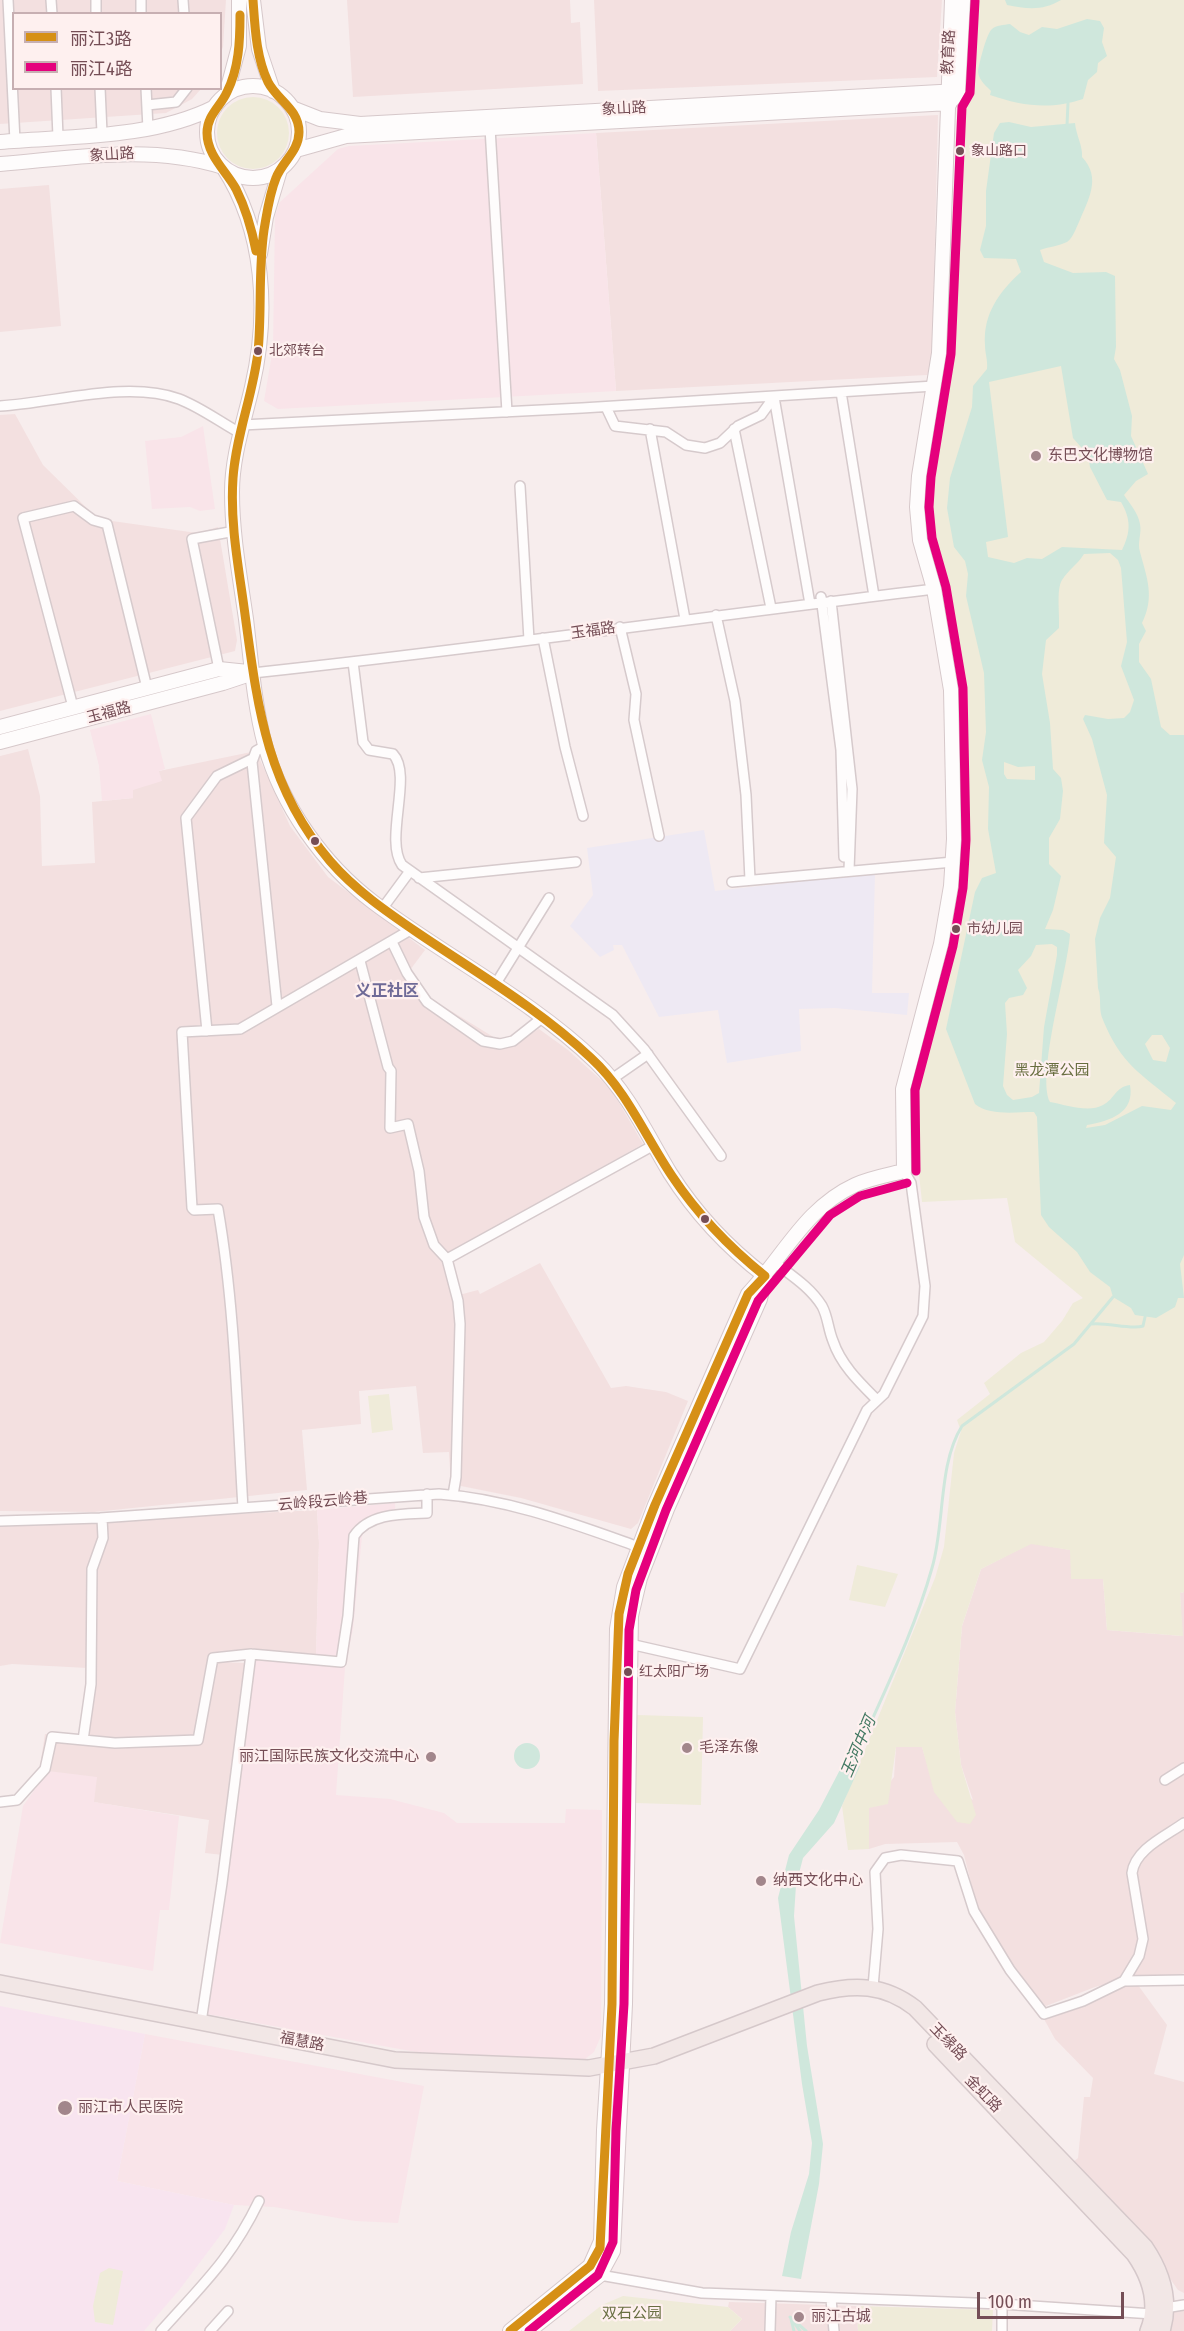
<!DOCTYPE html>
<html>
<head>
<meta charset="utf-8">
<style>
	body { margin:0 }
	#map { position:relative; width:1184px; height:2331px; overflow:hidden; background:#f7eded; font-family:"Fira Sans Condensed","Noto Sans SC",sans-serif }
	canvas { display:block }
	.legend { position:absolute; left:12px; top:12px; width:210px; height:78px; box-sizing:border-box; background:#fef0ef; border:2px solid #c7afb2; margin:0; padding:8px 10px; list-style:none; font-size:18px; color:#754e56 }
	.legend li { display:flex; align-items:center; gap:12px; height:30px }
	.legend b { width:30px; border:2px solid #c7afb2 }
	.scale { position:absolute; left:977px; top:2292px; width:147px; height:27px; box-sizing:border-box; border:3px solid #754e56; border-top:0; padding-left:8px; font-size:18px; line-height:21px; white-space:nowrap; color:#754e56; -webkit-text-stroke:4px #fef0ef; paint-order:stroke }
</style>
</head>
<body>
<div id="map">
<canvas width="1184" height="2331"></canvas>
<ul class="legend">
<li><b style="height:8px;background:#d69016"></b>丽江3路</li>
<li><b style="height:8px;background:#e5007d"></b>丽江4路</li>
</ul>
<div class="scale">100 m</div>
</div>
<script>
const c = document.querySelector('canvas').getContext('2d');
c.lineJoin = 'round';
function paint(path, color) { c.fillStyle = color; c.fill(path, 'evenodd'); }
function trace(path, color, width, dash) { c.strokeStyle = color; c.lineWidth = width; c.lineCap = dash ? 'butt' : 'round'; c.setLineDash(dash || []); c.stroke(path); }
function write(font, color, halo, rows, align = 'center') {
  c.font = font + ' "Fira Sans Condensed","Noto Sans SC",sans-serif'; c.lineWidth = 4.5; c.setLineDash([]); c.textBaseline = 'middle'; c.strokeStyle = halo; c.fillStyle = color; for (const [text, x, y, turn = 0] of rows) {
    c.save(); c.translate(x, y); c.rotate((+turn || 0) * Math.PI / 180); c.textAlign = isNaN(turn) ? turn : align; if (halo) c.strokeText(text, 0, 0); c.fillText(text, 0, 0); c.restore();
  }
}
const residential = new Path2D(`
	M0 0H226L223 47 221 52 220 14H14V88L201 89 192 99 166 113 0 124Z
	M347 0H570L571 23 580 22 583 84 353 97Z
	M594 0H942L937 77 598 91Z
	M938 115 932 364 927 375 616 391 596 133Z
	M49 185 61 326 0 332V189Z
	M15 414 43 465 98 519 197 533 218 527 237 640 235 651 0 711V415Z
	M28 749 40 796 42 866 95 863 92 802 133 798V790L159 771 256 751 290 826 328 877 425 950 410 970 430 998 508 1046 539 1029 568 1050 611 1089 643 1144 443 1257 455 1296 478 1290 480 1294 540 1263 611 1388 626 1386 666 1392 688 1401 638 1523 631 1529 521 1498 451 1484 449 1452 423 1453 416 1386 359 1391 361 1424 302 1430 307 1490 94 1512 0 1511V756Z
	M317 1510 319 1543 316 1655 254 1650 217 1662 246 1663 223 1855 205 1853 209 1820 93 1802 40 1766 45 1734 79 1737 87 1668 12 1664 0 1666V1526Z
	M1031 1543 1070 1550 1103 1579 1107 1630 1182 1636 1180 1593 1184 1592V1973L1173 1977 1142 1975 1095 1987 1046 2006 1032 1993 978 1910 964 1855 957 1842 885 1844 869 1849V1808L894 1777 896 1747H922L926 1760 973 1800 961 1765 955 1712 962 1626 981 1569Z
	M1135 1981 1167 2025 1154 2074 1184 2082V2293L1178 2290 1157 2260 1160 2257 1072 2163 1078 2158 1084 2097H1090L1093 2078 1055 2039 1044 2019Z
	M729 2302 857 2306 858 2331H730L742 2319 728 2307Z
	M1184 2309V2331H1166L1175 2311Z`);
const commercial = new Path2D(`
	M596 133 616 391 278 409 264 401 273 348 275 216 280 202 338 149 349 146Z
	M203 426 215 509 200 511 190 507 152 509 145 441 181 437Z
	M151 714 165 769 159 771 162 781 133 790V798L102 801 99 766 90 730Z
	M395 1503 396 1521 368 1524 362 1536 353 1629 345 1667 336 1795 390 1799 444 1813 457 1823H565L566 1809 602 1810 601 2036 594 2052 580 2063 427 2054 207 2014 234 1823 254 1650 316 1655 319 1543 317 1510Z
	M48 1771 97 1777 94 1802 179 1816 169 1910H160L153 1971 0 1943 23 1806Z
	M145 2034 424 2086 398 2223 355 2221 274 2207 234 2205 117 2181Z`);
const education = new Path2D(`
	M704 830 715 891 875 873 872 993H909L907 1015 835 1008 799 1009 801 1051 727 1063 718 1010 659 1017 622 945H613L614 950 600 957 570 926 593 895 587 848Z`);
const medical = new Path2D(`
	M0 2006 145 2034 117 2181 234 2205 225 2229 180 2289 144 2331H0Z`);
const green = new Path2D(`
	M967 0H1184V1592L1180 1593 1183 1636 1107 1630 1103 1579H1071L1070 1550 1031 1544 981 1569 962 1626 955 1712 961 1765 976 1815 970 1824 957 1822 934 1792 922 1747H896L888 1804 869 1808V1849L848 1850 842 1806 935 1578 944 1547 954 1453 961 1431 957 1420 990 1394 984 1383 1021 1353 1044 1342 1062 1321 1073 1303 1083 1298 1015 1242 1007 1198 922 1202 912 1110 915 1077 942 977 964 876 968 832V789L960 654 931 523 929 500 930 471 945 376Z
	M217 133a36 36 0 1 1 72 0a36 36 0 1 1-72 0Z
	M389 1394 393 1430 372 1433 368 1396Z
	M857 1565 898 1574 885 1607 849 1600Z
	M637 1715 703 1717 701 1805 635 1803Z
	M109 2268 123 2271 113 2325 95 2322 93 2306 100 2273Z
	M623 2296 728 2307 742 2319 730 2331H569L602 2305Z
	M857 2306 993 2310 992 2331H858Z`);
const water = new Path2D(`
	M1005 0H1061C1043 11 1027 9 1007 5Z
	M1087 19 1100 21 1104 28 1102 42 1107 56 1098 63 1097 72 1088 80 1083 99C1050 110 1022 106 990 95L991 91C986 86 979 80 978 72 978 67 987 32 992 29 996 25 1004 25 1010 24L1020 32 1029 35 1042 27 1057 29Z
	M1009 122 1031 127 1075 123C1076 135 1083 146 1082 157 1102 178 1088 200 1079 222 1076 228 1073 238 1067 242 1059 246 1048 247 1040 250L1044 262 1073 273 1106 272 1115 276 1116 347 1114 359 1120 370 1132 416 1131 436 1148 474 1136 481 1124 495C1130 504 1138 513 1140 524 1142 533 1137 543 1140 552 1147 578 1155 597 1142 623L1146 631 1139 644V662L1151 679 1161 727 1170 735H1184V1255L1180 1264 1184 1298H1178L1175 1307 1156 1318 1135 1315 1131 1308 1113 1297 1110 1287 1090 1272 1077 1252 1049 1227 1041 1215 1037 1117 1034 1112C1015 1112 990 1116 975 1104L946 1029 975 892 982 878 996 873 988 829 989 787 982 760 986 732 984 673 966 596 968 574 965 561 954 547 947 508 950 478 972 407 973 386 987 369C988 360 985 354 985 345 983 314 999 292 1021 272L1016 259 984 258 980 250 986 226V191L994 133 1000 123ZM1061 366 1073 438 1088 455 1090 467 1107 500 1121 502C1131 519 1131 532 1122 550L1062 547 1042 559 1027 558 1014 563 988 557 986 542 1008 537 989 382ZM1110 553 1118 560 1121 568 1127 642 1121 666 1134 700 1130 712 1124 718 1108 719 1085 715 1083 719 1092 739 1107 795 1104 843 1116 857 1110 898 1100 918 1095 939 1098 988C1102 999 1098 1009 1103 1020 1121 1064 1141 1074 1176 1103L1171 1110 1142 1106 1105 1125 1086 1128 1087 1125C1110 1121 1135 1113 1130 1085 1115 1087 1115 1099 1103 1105 1089 1113 1066 1105 1050 1102 1036 1074 1068 970 1070 934L1063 930 1045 929 1053 910 1061 876 1049 864V838L1060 819 1063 791 1061 778 1053 769 1050 723 1042 674 1046 640 1059 628C1060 614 1056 590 1062 580 1068 570 1078 564 1084 554ZM1004 762 1018 767 1035 766V780L1007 779 1004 774ZM1052 944 1057 947V955L1044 1027 1039 1093 1032 1097 1013 1100 1007 1095 1003 1086 1007 1034 1005 1003 1009 998 1023 995 1027 988 1018 970 1031 956 1036 945ZM1152 1035H1162L1170 1048 1166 1062 1153 1060 1145 1044Z
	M514 1756a13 13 0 1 1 26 0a13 13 0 1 1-26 0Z
	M844 1762 860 1766 834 1823 803 1858 796 1885 794 1916 807 2046 823 2144 819 2184 801 2279 782 2276 791 2232 809 2174 812 2143 802 2084 778 1898 789 1855 819 1810Z`);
const stream = new Path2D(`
	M1067 125 1068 103
	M1091 1324C1107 1322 1131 1330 1143 1326L1145 1317
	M851 1767C879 1702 913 1636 932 1568 945 1524 938 1464 962 1426L1074 1344 1113 1297
	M790 2317 806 2331
	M791 2319 794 2331
	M793 2321 800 2331`);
const street = new Path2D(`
	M8 0 15 141
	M51 0 52 14
	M96 0V14
	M141 0V14
	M183 0 184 14
	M56 88 58 137
	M100 88 102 133
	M146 88 148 129
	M147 105 176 102 187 88
	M490 128 507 412
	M841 392 874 596
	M774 397 810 604
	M0 406C55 403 127 380 179 399 200 407 220 422 240 433
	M606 407 615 426 666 432 686 445 705 448 720 443 738 426 761 415 774 397
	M242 425 582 408 934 386
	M650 429 685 619
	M734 429 771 608
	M520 486 529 640
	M821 597 841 750 844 857
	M831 601 852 789 849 870
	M716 615 735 701 746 795 750 880
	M620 627 636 694 634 720 659 836
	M543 638 565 747 583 816
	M353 662 363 742 369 750 393 754C413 775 384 839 402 865L613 1015 644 1049 721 1156
	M219 669 192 539 235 531
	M253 673C480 649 707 616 934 589
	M73 707 23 518 74 506 93 520 107 524 147 688
	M265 746 256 751 252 762 277 1006
	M419 878 576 862
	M732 882 953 862
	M382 909 410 871
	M392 942 407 973 427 1002 483 1041 500 1044 513 1041 542 1018
	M360 961 388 1067 391 1071 390 1128 408 1124 419 1171 424 1217 434 1245 447 1259 458 1301 460 1324 456 1477 453 1495
	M495 985 549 898
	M207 1031 186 818 217 776 252 759
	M612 1079 648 1054
	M447 1259 654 1145
	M774 1262C792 1276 810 1287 822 1306 828 1317 828 1329 833 1341 841 1365 860 1383 877 1400
	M243 1508C237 1409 235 1307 218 1209L194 1210 192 1208 182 1032 240 1029 412 929
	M0 1521 100 1518 439 1494C509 1499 574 1524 639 1547
	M630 1644 740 1669 867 1410 884 1394 923 1316 925 1286 911 1183 904 1171
	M83 1740 91 1684 92 1569 103 1538 102 1518
	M1165 1780 1184 1768
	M0 1802 17 1800 45 1769 52 1737 115 1743 198 1740 213 1658 251 1654 341 1662 348 1616 354 1536C369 1513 402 1514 427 1513V1494
	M1124 1981 1139 1956 1143 1939 1132 1873C1135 1849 1166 1836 1184 1823
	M873 1987 878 1929 875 1872 885 1858 901 1855 958 1861 974 1911 1010 1970 1044 2014 1083 2001 1124 1981 1184 1980
	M201 2022 222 1883 251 1654
	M600 2275 702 2293 1002 2304 1153 2314
	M831 2299 834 2331
	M1165 2308 1184 2305
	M161 2331C202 2285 231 2259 259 2201
	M210 2331 228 2311
	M770 2331 771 2296
	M1002 2331V2304`);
const secondary = new Path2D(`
	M253 0 259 49 273 91
	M207 132a46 46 0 1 1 92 0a46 46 0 1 1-92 0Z
	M226 95 239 46V0
	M953 99 958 91 963 0
	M292 108 320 119 360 124 958 91
	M0 142C69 136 152 139 215 107
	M296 150 346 136 950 103
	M0 164C74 158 151 144 223 167
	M223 167C265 231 269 314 252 387 244 422 232 456 232 492 232 535 240 577 246 619 251 660 254 704 265 745 282 806 323 864 373 902 446 957 531 999 596 1062 629 1094 647 1135 670 1173 696 1214 727 1247 765 1276
	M260 254 266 217 280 170
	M0 727 219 669 248 672
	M0 742 223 683 253 673
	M510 2331 590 2266 601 2241 604 2130 612 2004 617 1629 624 1587 655 1505 748 1294C784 1256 805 1208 855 1185 870 1178 888 1175 904 1171L903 1089 941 944 951 886 954 839 951 690 934 589 920 540 917 507 919 476 939 353 952 0
	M529 2331 600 2275 613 2251 625 2004 631 1616 640 1578 667 1509 760 1299 765 1278`);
const primary = new Path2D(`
	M0 1983 395 2060 589 2068 654 2056 818 1993C854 1984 884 1984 915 2008L1145 2247C1162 2272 1171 2301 1162 2331
	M935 2044 1134 2254C1150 2277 1159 2304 1148 2331`);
const bus1 = new Path2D(`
	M253 0C255 27 256 57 268 82 277 100 299 109 299 132 299 151 282 162 276 178 269 195 267 213 264 230 258 271 262 311 258 352 253 395 236 435 233 478 230 522 238 564 244 607 257 702 265 785 330 861 355 890 387 912 418 933 477 973 539 1009 591 1058 627 1091 645 1136 672 1176 698 1215 729 1247 765 1276
	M240 15C240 41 239 68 227 92 221 106 207 115 207 133 207 155 226 171 236 189 246 209 252 230 256 251
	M510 2331 590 2266 600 2248 612 2004 614 1741 619 1614 628 1574 655 1505 748 1294 765 1276`);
const bus2 = new Path2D(`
	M916 1171 915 1090 953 946 963 888 966 840 963 688 946 587 932 538 929 507 931 477 951 354 962 107 970 93 975 1
	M529 2331 598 2275 613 2242 616 2131 624 2004 629 1630 636 1590 666 1510 758 1301 830 1215 860 1196 907 1183`);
const markers = [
	[960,151,5,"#754e56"],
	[258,351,5,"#754e56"],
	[1036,456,6,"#a2868b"],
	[315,841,5,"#754e56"],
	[956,929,5,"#754e56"],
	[705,1219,5,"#754e56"],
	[628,1672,5,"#754e56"],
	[687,1748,6,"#a2868b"],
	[431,1757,6,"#a2868b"],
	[761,1881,6,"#a2868b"],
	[65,2108,8,"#a2868b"],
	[799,2317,6,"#a2868b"]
];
const busNames = [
	["象山路口",971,151],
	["北郊转台",269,351],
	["市幼儿园",967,929],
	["红太阳广场",639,1672]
];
const streetNames = [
	["教育路",949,52,-87],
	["象山路",624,109,-3],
	["象山路",112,155,-4],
	["玉福路",593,631,-8],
	["玉福路",109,713,-15],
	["云岭段云岭巷",323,1502,-5],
	["福慧路",302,2042,11],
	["玉缘路",948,2042,46],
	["金虹路",983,2094,46]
];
const poiNames = [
	["东巴文化博物馆",1048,456],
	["毛泽东像",699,1748],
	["丽江国际民族文化交流中心",419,1757,"right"],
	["纳西文化中心",773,1881],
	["丽江市人民医院",78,2108],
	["丽江古城",811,2317]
];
const parkNames = [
	["黑龙潭公园",1052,1071],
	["双石公园",632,2314]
];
const neighbourhoodNames = [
	["义正社区",387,992]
];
const waterNames = [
	["玉河中河",859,1747,-67]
];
paint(residential, '#f3e0e0');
paint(commercial, '#f9e4e9');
paint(education, '#eee9f3');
paint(medical, '#f8e4ef');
paint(green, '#efebd9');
paint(water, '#cfe7dc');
trace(stream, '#cfe7dc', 3);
trace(street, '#d6cacc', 12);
trace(secondary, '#d6c8ca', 16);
trace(primary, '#d5c8ca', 18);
trace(street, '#fefcfc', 9);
trace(secondary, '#fefcfc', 14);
trace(primary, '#f2e7e6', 15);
trace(bus1, '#d69016', 9);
trace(bus2, '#e5007d', 9);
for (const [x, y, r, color] of markers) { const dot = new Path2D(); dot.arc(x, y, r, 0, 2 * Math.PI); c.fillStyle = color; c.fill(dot); trace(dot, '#fef0ef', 2); }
write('14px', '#754e56', '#fef0ef', busNames, 'left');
write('15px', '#754e56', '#fef0ef', streetNames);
write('15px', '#754e56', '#fef0ef', poiNames, 'left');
write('15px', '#686e40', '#fef0ef', parkNames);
write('bold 16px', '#6e6a97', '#fef0ef', neighbourhoodNames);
write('italic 16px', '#427862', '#fef0ef', waterNames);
</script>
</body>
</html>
